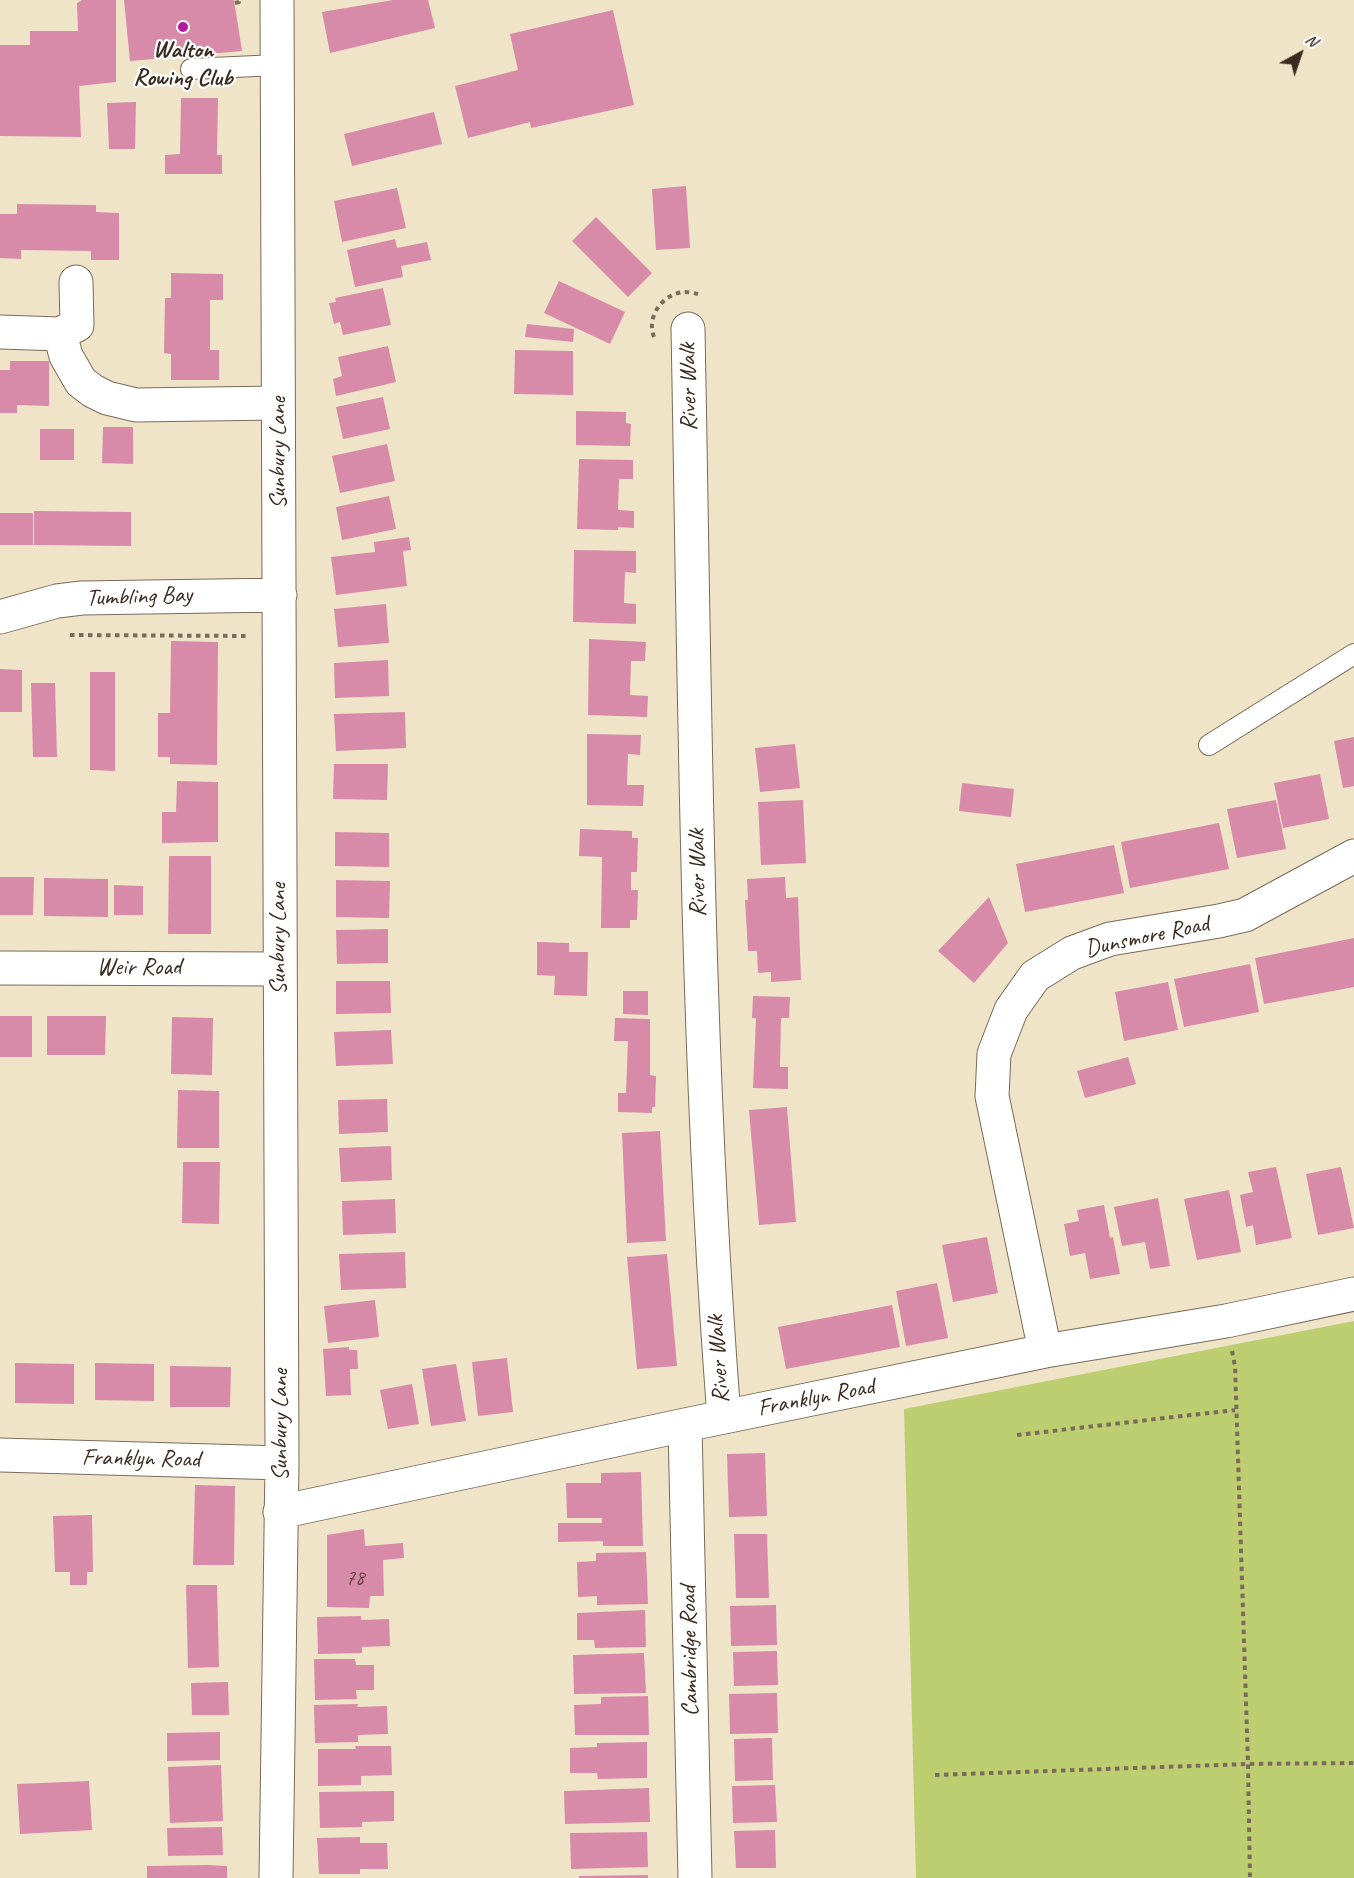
<!DOCTYPE html>
<html>
<head>
<meta charset="utf-8">
<style>
	body { margin:0 }
	#map { position:relative; width:1354px; height:1878px; overflow:hidden; background:#f0e4c8; font-family:Caveat,sans-serif }
	canvas { display:block }
	.north { position:absolute; left:1270px; top:24px; width:60px; height:60px; -webkit-text-stroke:4px #fff; paint-order:stroke; rotate:40deg; font-size:16px; font-weight:700; line-height:24px; text-align:center; color:#3b2a1e }
	.north::after { content:''; display:block; margin:auto; width:21px; height:27px; background:#3b2a1e; clip-path:polygon(50% 0,100% 100%,50% 72%,0 100%) }
</style>
</head>
<body>
<div id="map">
<canvas width="1354" height="1878"></canvas>
<div class="north">N</div>
</div>
<script>
const c = document.querySelector('canvas').getContext('2d');
c.lineJoin = 'round';
function paint(path, color) { c.fillStyle = color; c.fill(path, 'evenodd'); }
function trace(path, color, width, dash) { c.strokeStyle = color; c.lineWidth = width; c.lineCap = dash ? 'butt' : 'round'; c.setLineDash(dash || []); c.stroke(path); }
function write(font, color, halo, rows, align = 'center') {
  c.font = font + ' Caveat,sans-serif'; c.lineWidth = 4.5; c.setLineDash([]); c.textBaseline = 'middle'; c.strokeStyle = halo; c.fillStyle = color; for (const [text, x, y, turn = 0] of rows) {
    c.save(); c.translate(x, y); c.rotate((+turn || 0) * Math.PI / 180); c.textAlign = isNaN(turn) ? turn : align; if (halo) c.strokeText(text, 0, 0); c.fillText(text, 0, 0); c.restore();
  }
}
const green = new Path2D(`
	M1354 1321V1878H916L904 1409Z`);
const building = new Path2D(`
	M82 0H116V82L79 86 81 137 0 136V45H30V31H78L77 3Z
	M124 0H234L242 51 130 61Z
	M393 0H428L435 28 330 53 322 12Z
	M613 10 634 105 531 128 530 122 468 138 455 86 518 70 510 34Z
	M181 98H218L217 155H222V174H165V155L180 154Z
	M136 102 135 149H109L107 103Z
	M434 112 442 144 352 166 344 134Z
	M686 186 690 248 656 250 652 189Z
	M397 188 406 228 342 242 334 201Z
	M17 204 96 205V212L119 213V260H91V251L21 250V259L0 258V214H17Z
	M596 217 652 273 628 297 572 241Z
	M395 239 397 248 427 242 431 260 401 266 403 277 355 287 347 250Z
	M171 273 223 274V300H210V350H219V380H171V354L164 353 165 298H171Z
	M559 281 625 312 610 344 544 313Z
	M383 288 391 325 343 335 340 322 334 324 329 303 336 302 335 298Z
	M527 324 574 329 573 342 525 337Z
	M388 346 396 382 336 396 333 379 342 376 338 357Z
	M515 350 573 351V395L514 394Z
	M10 361H49V406L17 405V413H0V370H10Z
	M383 397 390 429 343 439 336 407Z
	M576 411 626 412V423L631 424 630 446 576 445Z
	M103 427H133V464L102 463Z
	M40 429H74V460H40Z
	M387 444 395 481 340 493 332 456Z
	M579 459 633 460V479H619L618 510 634 511V528L618 527V530L577 529Z
	M389 496 396 529 342 540 336 507Z
	M34 511 131 512V546L34 545Z
	M0 513H33V545H0Z
	M409 537 411 550 403 551 407 586 336 595 331 557 375 552 374 542Z
	M574 550 636 551V573L625 572 624 603 636 604V624L573 622Z
	M386 604 389 643 338 647 334 609Z
	M589 639 646 642 645 661H631L630 695 648 696 647 717 588 715Z
	M171 641 218 642 217 765 170 764V757H158V713H170Z
	M388 660 389 696 335 698 334 663Z
	M0 669 22 670V712H0Z
	M90 672H115V771L90 770Z
	M31 683H55L57 757H33Z
	M405 712 406 748 336 751 334 714Z
	M587 734 641 735 640 755 628 754 627 785H644L643 806 587 805Z
	M1354 737V786L1343 788 1334 741Z
	M795 744 800 788 760 792 755 748Z
	M334 764H388L387 800 333 799Z
	M1320 774 1329 819 1283 828 1274 783Z
	M177 781 218 782V842L162 843V812H176Z
	M962 783 1014 789 1011 817 959 811Z
	M803 800 806 863 761 865 758 802Z
	M1276 800 1286 849 1237 858 1227 809Z
	M1219 823 1229 869 1130 888 1121 842Z
	M580 829 632 831V838H638L637 872H631V890H638L637 920H630V928H601L602 857 579 856Z
	M335 832 389 833V867L335 866Z
	M1114 845 1124 893 1025 912 1016 864Z
	M169 856H211V934H168Z
	M0 877H34L33 915H0Z
	M785 877 786 898 798 897 801 980 771 982V972L758 973 757 951H748L745 900H748L747 879Z
	M44 878 108 879V917L44 916Z
	M336 880 390 881 389 918 336 917Z
	M114 885 143 886V915H114Z
	M989 897 1008 943 974 983 938 951Z
	M388 929V963L337 964 336 930Z
	M1354 938V987L1264 1004 1255 958Z
	M537 942 569 943V952H588L587 996 554 995 555 976 537 975Z
	M1250 964 1259 1012 1184 1027 1174 979Z
	M336 981H390L391 1013 336 1014Z
	M1168 982 1178 1030 1124 1041 1115 992Z
	M623 991H648V1015L623 1014Z
	M753 996 790 997 789 1018H781L780 1067H788V1089L753 1088 756 1018H752Z
	M0 1016H32V1057H0Z
	M47 1016H106L105 1055H47Z
	M172 1017 213 1018 212 1075 171 1074Z
	M615 1018 650 1019V1075L656 1076 655 1107H652V1113L618 1112V1093H626L628 1041H614Z
	M391 1030 393 1064 336 1066 334 1032Z
	M1128 1057 1136 1084 1085 1098 1077 1071Z
	M178 1090 219 1091V1148H177Z
	M387 1099 388 1132 339 1134 338 1100Z
	M787 1107 796 1222 759 1225 749 1110Z
	M660 1131 666 1241 627 1243 622 1133Z
	M391 1146 392 1180 341 1182 339 1148Z
	M183 1162H220L219 1224 182 1223Z
	M1276 1167 1292 1238 1256 1245 1253 1225 1246 1227 1240 1195 1253 1192 1248 1172Z
	M1341 1167 1354 1228 1318 1235 1306 1174Z
	M1229 1190 1241 1252 1197 1260 1184 1199Z
	M1158 1198 1170 1266 1150 1269 1145 1242 1122 1246 1114 1207Z
	M395 1199 396 1233 343 1235 342 1201Z
	M1104 1205 1110 1238 1113 1237 1120 1274 1090 1279 1085 1253 1070 1256 1064 1224 1079 1221 1077 1210Z
	M987 1237 998 1293 953 1302 942 1245Z
	M405 1252 406 1288 341 1290 339 1254Z
	M667 1254 677 1366 637 1369 627 1257Z
	M937 1283 948 1338 906 1346 896 1291Z
	M375 1300 379 1337 328 1343 324 1306Z
	M892 1305 900 1347 786 1369 778 1327Z
	M349 1347V1350H357L358 1369H350L351 1395 326 1396 323 1349Z
	M507 1358 513 1412 478 1416 472 1362Z
	M15 1363 74 1364V1404L15 1403Z
	M95 1363 154 1364V1401L95 1400Z
	M456 1364 466 1421 431 1426 422 1369Z
	M170 1366 231 1367 230 1407H170Z
	M412 1384 419 1424 388 1429 380 1390Z
	M765 1453 767 1516 729 1517 727 1454Z
	M641 1472 643 1546H603V1541L558 1542V1523H602V1518H567L566 1483H601V1473Z
	M195 1485 235 1486 234 1565H193Z
	M92 1515 93 1572H87V1585H70V1572H55L53 1516Z
	M364 1529 365 1546 403 1543 404 1558 383 1560 384 1596H370L369 1608 327 1607V1535Z
	M734 1534H767L769 1598H736Z
	M646 1552 648 1604 597 1605V1596L578 1597 577 1562 596 1561V1553Z
	M186 1585H217L219 1667 188 1668Z
	M776 1605 777 1645 731 1646 730 1606Z
	M645 1610 646 1647 595 1648 594 1640H577V1613Z
	M361 1616V1620L389 1619 390 1646 362 1647V1653L318 1654 317 1617Z
	M777 1651 778 1685 734 1686 733 1652Z
	M644 1653 646 1693 574 1694 573 1655Z
	M314 1659H355L356 1665H374V1690H356L357 1699 315 1700Z
	M228 1682 229 1715H192L191 1683Z
	M777 1693 778 1733 730 1734 729 1694Z
	M648 1696 649 1735H575L574 1705 601 1704V1697Z
	M358 1704 357 1707 387 1706 388 1734 358 1735V1742L315 1743 314 1705Z
	M220 1732V1760L167 1761V1733Z
	M772 1738 773 1780 735 1781 734 1739Z
	M647 1742V1778L598 1779 597 1773H570V1748L597 1747V1743Z
	M355 1746H391L392 1775 361 1776V1785L318 1786V1749H356Z
	M221 1765 223 1821 170 1823 168 1767Z
	M89 1781 92 1830 20 1834 17 1784Z
	M775 1785 777 1822 733 1823 732 1786Z
	M649 1788 650 1822 565 1824 564 1791Z
	M394 1791V1821L362 1822V1827L320 1828 319 1792Z
	M222 1827 223 1855 168 1856 167 1828Z
	M775 1830 776 1868H736L734 1831Z
	M647 1832 648 1867 571 1869 570 1833Z
	M360 1837V1843H387L388 1869H360V1874H319L317 1838Z
	M207 1865 227 1866V1878H147V1866Z
	M648 1875V1878H579V1876Z`);
const path = new Path2D(`
	M235 3 239 2V0
	M654 337C646 317 662 294 684 292 688 292 694 293 698 294
	M70 635 248 636
	M1232 1351 1235 1366 1248 1764 1250 1878
	M1017 1435 1235 1410
	M935 1775 1248 1764 1354 1763`);
const lane = new Path2D(`
	M191 69 277 65
	M1209 745 1354 654`);
const street = new Path2D(`
	M76 282 77 325 60 334 66 356 81 382 93 391 107 398 136 405 278 403
	M688 329C695 692 696 1055 724 1417
	M0 332 60 334
	M0 617 57 601 82 598 280 595
	M0 968 279 969
	M1045 1351 992 1096 994 1054 1011 1010 1035 976 1072 953 1110 939 1219 921 1245 915 1354 856
	M685 1425 695 1878
	M0 1455 282 1463
	M280 1512 685 1425 1045 1351 1226 1321 1354 1294
	M276 1878 282 1463 277 0`);
const markers = [
	[183,27,6,"#b5179e"]
];
const numberNames = [
	["78",355,1578]
];
const poiNames = [
	["Walton",183,51],
	["Rowing Club",183,79]
];
const streetNames = [
	["River Walk",689,387,-91],
	["Sunbury Lane",279,453,-90],
	["Tumbling Bay",139,597,-2],
	["River Walk",698,873,-91],
	["Dunsmore Road",1147,937,-12],
	["Sunbury Lane",279,939,-90],
	["Weir Road",139,968],
	["River Walk",719,1359,-94],
	["Franklyn Road",816,1398,-11],
	["Sunbury Lane",281,1425,-90],
	["Franklyn Road",141,1459,1],
	["Cambridge Road",690,1651,-91]
];
paint(green, '#bdce71');
paint(building, '#d78ba9');
trace(lane, '#7a6b5a', 22);
trace(street, '#7a6b5a', 35);
trace(path, '#7a6b5a', 4, [4.5, 4.5]);
trace(lane, '#fff', 20);
trace(street, '#fff', 33);
for (const [x, y, r, color] of markers) { const dot = new Path2D(); dot.arc(x, y, r, 0, 2 * Math.PI); c.fillStyle = color; c.fill(dot); trace(dot, '#fff', 2); }
write('21px', '#624241', null, numberNames);
write('bold 24px', '#3b2a1e', '#fff', poiNames);
write('24px', '#3b2a1e', '#fff', streetNames);
</script>
</body>
</html>
